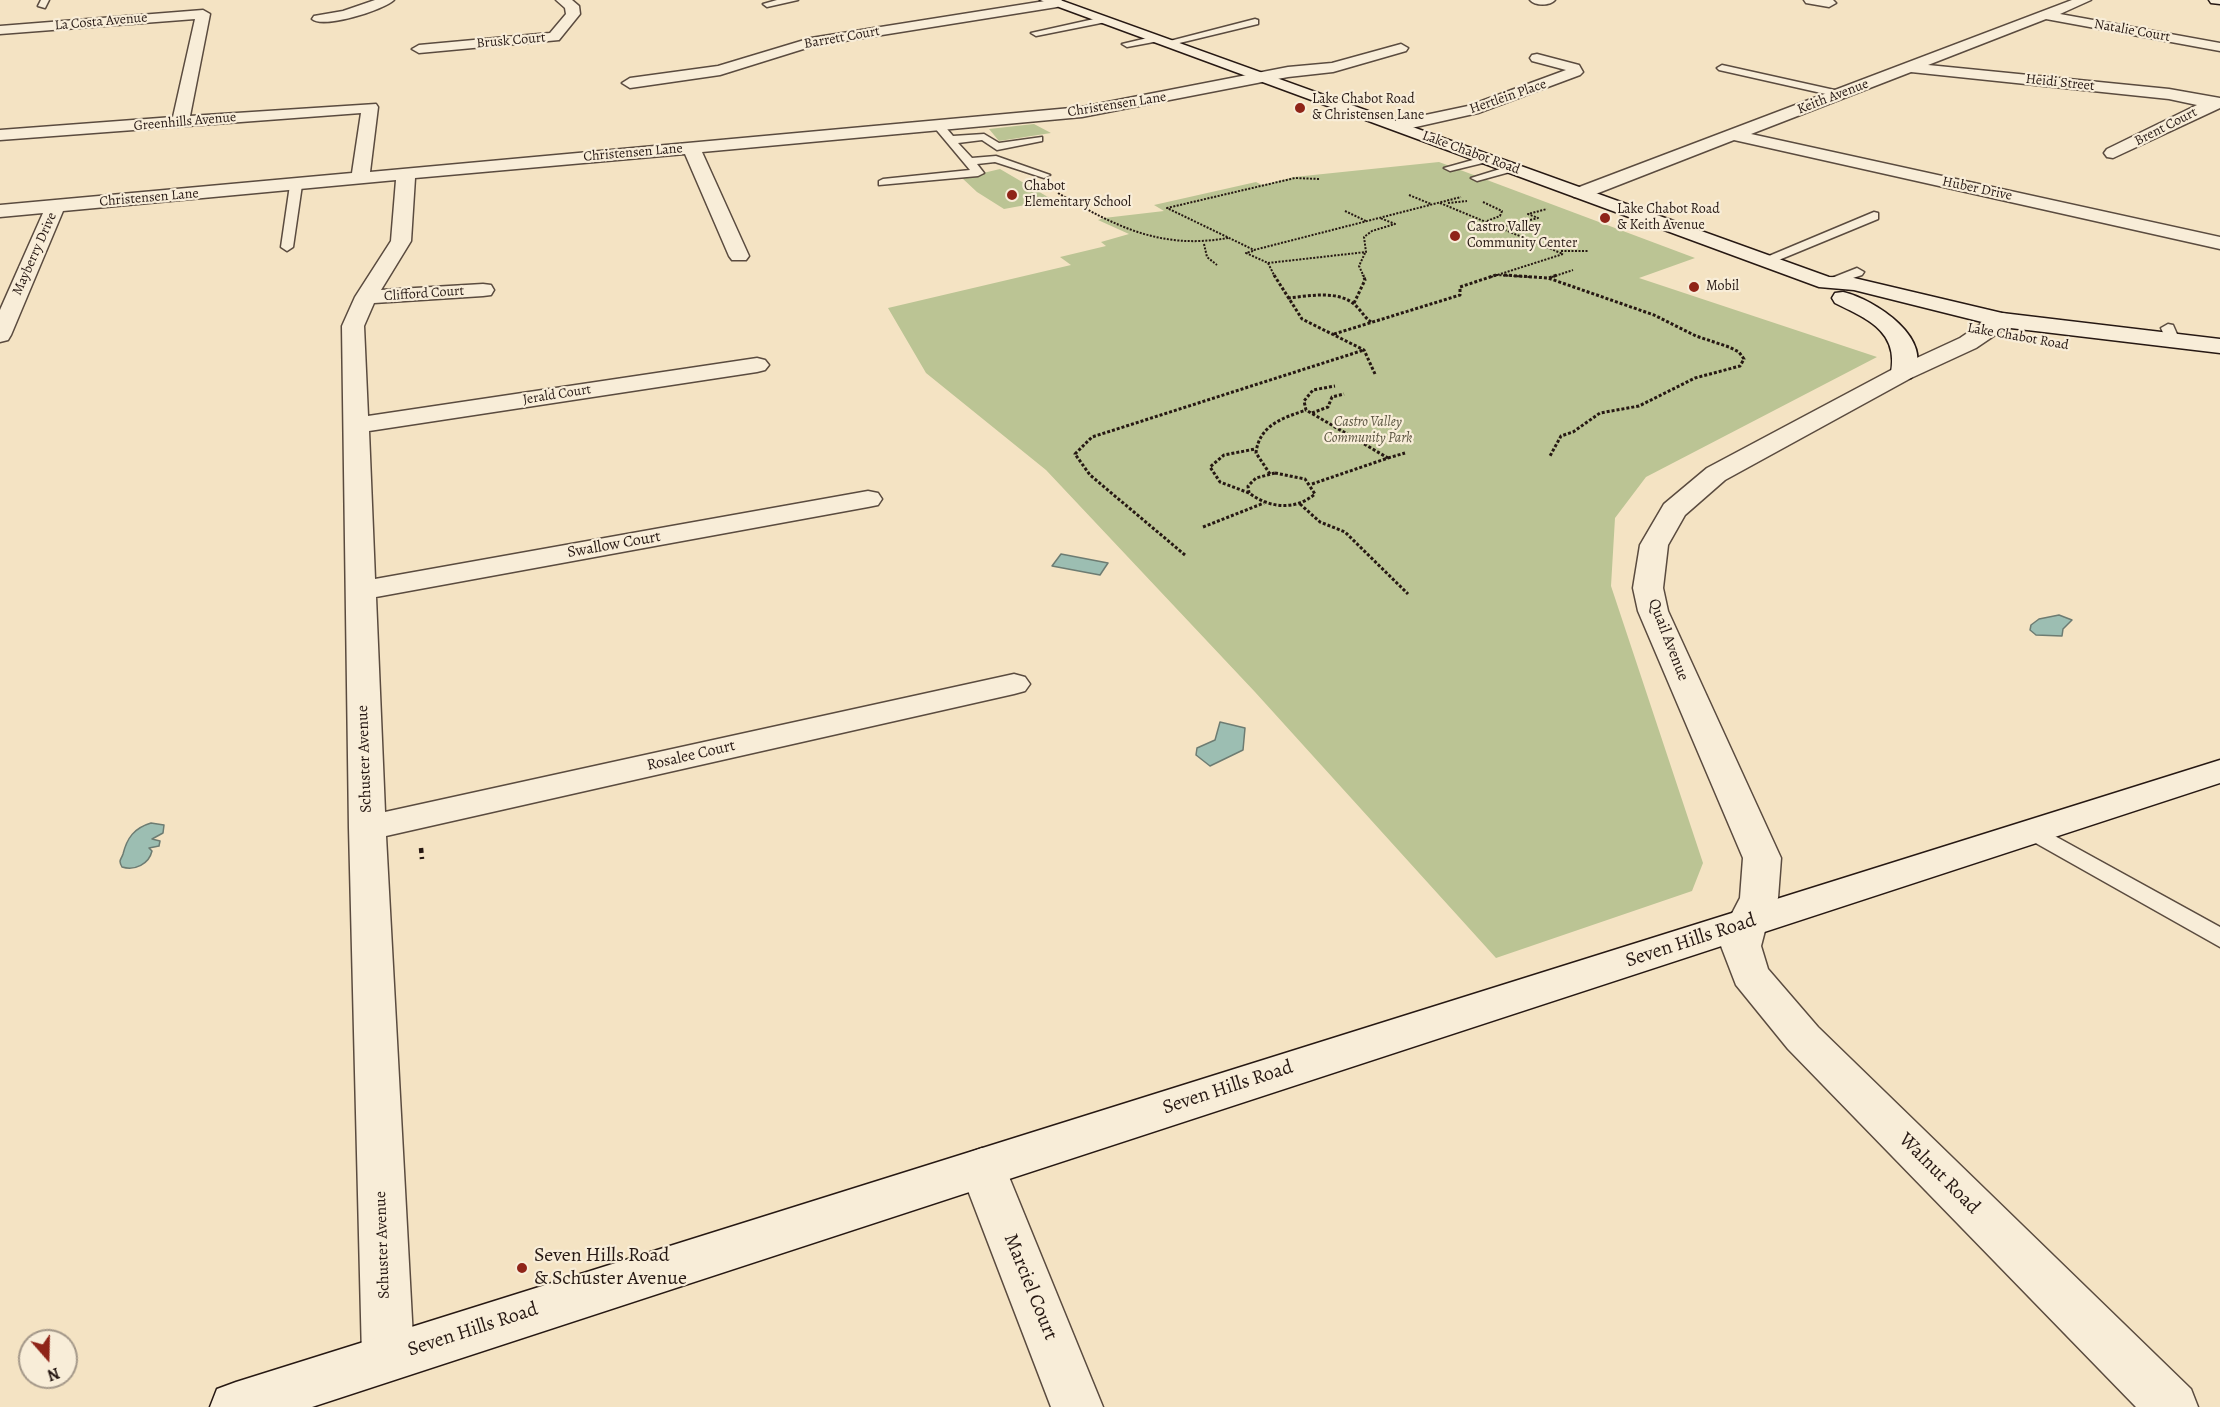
<!DOCTYPE html>
<html>
<head>
<meta charset="utf-8">
<style>
	body { margin:0 }
	#map { position:relative; width:2220px; height:1407px; overflow:hidden; background:#f4e3c3; font-family:Alegreya,serif }
	canvas { display:block }
	.north { position:absolute; left:18px; top:1329px; width:60px; height:60px; box-sizing:border-box; background:#f8edd8; border:2px solid #a49889; border-radius:50%; rotate:160deg; font-size:16px; font-weight:700; line-height:24px; text-align:center; color:#261813 }
	.north::after { content:''; display:block; margin:auto; width:21px; height:27px; background:#8f2418; clip-path:polygon(50% 0,100% 100%,50% 72%,0 100%) }
</style>
</head>
<body>
<div id="map">
<canvas width="2220" height="1407"></canvas>
<div class="north">N</div>
</div>
<script>
const c = document.querySelector('canvas').getContext('2d');
c.lineJoin = 'round';
function paint(path, color) { c.fillStyle = color; c.fill(path, 'evenodd'); }
function trace(path, color, width, dash) { c.strokeStyle = color; c.lineWidth = width; c.lineCap = dash ? 'butt' : 'round'; c.setLineDash(dash || []); c.stroke(path); }
function write(font, color, halo, rows, align = 'center') {
  c.font = font + ' Alegreya,serif'; c.lineWidth = 4.5; c.setLineDash([]); c.textBaseline = 'middle'; c.strokeStyle = halo; c.fillStyle = color; for (const [text, x, y, turn = 0] of rows) {
    c.save(); c.translate(x, y); c.rotate((+turn || 0) * Math.PI / 180); c.textAlign = isNaN(turn) ? turn : align; if (halo) c.strokeText(text, 0, 0); c.fillText(text, 0, 0); c.restore();
  }
}
const green = new Path2D(`
	M1034 124 1051 133 999 141 989 129Z
	M1439 162 1695 258 1639 278 1877 357 1646 477 1615 518 1611 586 1703 863 1692 891 1496 958 1255 692 1046 470 926 373 888 308 1071 265 1060 257 1106 246 1101 242 1129 234 1098 220 1104 218 1164 211 1154 205 1256 182 1262 185 1294 177Z
	M1000 169 1053 200 1004 209 977 192 962 178Z`);
const water = new Path2D(`
	M1061 554 1108 563 1100 575 1052 566Z
	M2059 615 2072 620 2063 629 2062 636 2036 635 2030 630 2031 625 2039 619Z
	M1220 722 1245 728 1243 750 1210 766 1196 755 1197 748 1215 740Z
	M151 823 164 825 163 833 152 839 160 841 159 846 149 848 152 851C149 864 135 871 122 867 118 860 121 860 123 854 127 838 134 828 151 823Z`);
const pathFar2 = new Path2D(`
	M1319 179 1295 178 1167 208 1254 250 1461 197
	M1058 193C1115 226 1160 250 1228 238
	M1409 195 1431 204
	M1483 202 1502 211 1500 216 1487 221
	M1440 203 1563 254
	M1448 203 1467 201
	M1345 211 1366 221
	M1503 227 1538 218 1528 214 1547 209
	M1204 244 1207 257 1217 265
	M1253 251 1246 253 1268 263 1275 277
	M1561 251H1589
	M1268 263 1366 252 1364 237 1372 231 1395 224 1380 218
	M1496 275 1530 277
	M1364 277 1359 266 1365 253
	M1491 277 1563 254
	M1552 277 1573 270`);
const pathFar1 = new Path2D(`
	M1274 275 1302 319 1364 350 1375 374
	M1504 275 1548 278 1654 315 1696 336 1729 347 1739 352 1744 359 1740 366 1695 378 1639 406 1600 413 1573 432 1561 436 1550 456
	M1549 278 1557 275
	M1288 298C1309 296 1337 290 1354 304 1361 310 1364 317 1371 322
	M1354 303 1365 280 1363 275
	M1334 334 1460 295V287L1496 275
	M1312 413 1328 407 1332 397 1344 394
	M1388 458 1405 453
	M1275 473 1305 479 1315 494C1295 511 1269 508 1249 493L1248 486 1256 478Z
	M1270 474 1256 453C1259 425 1283 418 1306 410
	M1312 484 1388 458 1306 410 1304 401 1313 390 1335 386
	M1249 493 1220 482 1210 467 1224 455 1255 449
	M1300 504 1320 522 1345 532 1408 594
	M1203 527 1264 503
	M1185 555 1090 475 1075 454 1092 437 1364 350`);
const path = new Path2D(`
	M421 848 422 859`);
const lane = new Path2D(`
	M41 0H49L45 8 38 6Z
	M777 0H798L767 7 763 4Z
	M1103 17 1106 18V22L1036 36 1031 33Z
	M1255 19 1258 20V24L1167 46 1162 43Z
	M1156 36 1159 37V41L1127 47 1122 44Z
	M1722 65 1839 91 1844 94 1839 97 1719 70 1717 68Z
	M934 123H942L953 136 984 134 999 143 1042 137V141L997 150 982 140 958 143 972 158 996 156 1050 175 1044 178 995 162 977 164 984 173 978 176 879 185V181L883 179 970 170 934 127Z
	M1487 156 1493 159 1491 161 1450 171 1444 168Z
	M1513 165 1519 168 1517 170 1477 181 1471 178Z
	M296 181 302 185 293 247 287 251 281 247 290 185Z
	M1874 212 1878 213V219L1769 264H1759L1757 261Z
	M1857 268 1864 272 1862 275 1826 287 1819 283Z
	M2168 324 2173 325 2180 341 2178 344 2173 345 2168 344 2161 328Z
	M2033 824 2220 927V947L2025 837 2021 832 2025 827Z`);
const street = new Path2D(`
	M375 0H394C384 10 323 29 312 19L314 16 343 11Z
	M556 0H572L579 6 580 14 559 40 419 53 412 49 419 45 550 33 566 14 565 8Z
	M1051 0H1061L1064 3 1057 7 813 46 720 75 630 88 622 83 630 78 718 66 811 38Z
	M1530 0H1555C1550 6 1535 6 1530 0Z
	M1804 0H1833L1836 3 1829 7 1806 3Z
	M2072 0H2091L2060 14 2220 43V51L2046 19 1928 65 2169 89 2220 98V108L2113 158 2107 157 2104 153 2107 149 2197 105 2169 99 1911 72 1751 134 2220 237V249L1734 140 1588 197H1574L1572 193 1574 189Z
	M203 10 210 14 190 116 376 104 378 107 370 172 1082 107 1288 67 1332 63 1401 44 1408 48 1406 51 1333 72 1288 77 1082 117 702 152 749 256 746 260H732L729 256 685 154 415 178 411 241 381 290 483 284 491 285 494 290 491 295 483 296 374 303 364 326 368 416 757 358 765 360 769 365 765 370 757 372 369 431 375 579 868 491 878 493 882 499 878 505 868 507 376 597 385 812 1014 674 1025 677 1030 684 1025 691 1014 694 386 836 414 1357 406 1374 388 1380 370 1374 362 1357 349 828 342 326 355 297 391 241 396 180 63 211 11 335 8 340 0 342V310L43 213 0 217V205L352 173 361 113 0 140V130L173 117 195 19 0 34V26Z
	M1537 54 1579 65 1583 72 1580 75 1478 113 1398 131 1390 126 1392 122 1468 106 1566 70 1532 61 1530 58 1532 55Z
	M2002 313 2010 315 2013 320 2010 325 1976 348 1911 378 1725 480 1685 515 1668 545 1663 588 1668 611 1781 858 1778 898 1767 923 1761 946 1768 969 1818 1027 2191 1389 2198 1407H2136L1788 1049 1736 985 1721 946 1727 923 1740 898 1743 858 1638 611 1633 588 1640 545 1664 504 1707 468 1895 368 1960 338 1994 315Z
	M982 1148 998 1154 1005 1167 1103 1407H1051L959 1167 966 1154Z`);
const secondary = new Path2D(`
	M1040 0H1060L1829 277 1854 278 2002 313 2220 339V353L2002 327 1854 290 1819 287Z
	M2209 0H2220V4L2211 3Z
	M1843 292C1874 299 1938 340 1911 378H1895L1891 373C1899 331 1867 319 1835 303L1832 298 1835 293Z
	M2220 760V783L312 1407H210L217 1389 236 1382Z`);
const markers = [
	[1300,108,6,"#8f2418"],
	[1012,195,6,"#8f2418"],
	[1605,218,6,"#8f2418"],
	[1455,236,6,"#8f2418"],
	[1694,287,6,"#8f2418"],
	[522,1268,6,"#8f2418"]
];
const farStreetnames = [
	["La Costa Avenue",101,22,-5],
	["Natalie Court",2132,31,10],
	["Barrett Court",842,38,-10],
	["Brusk Court",511,41,-5],
	["Heidi Street",2060,83,6],
	["Hertlein Place",1508,97,-19],
	["Keith Avenue",1833,97,-21],
	["Christensen Lane",1117,105,-9],
	["Greenhills Avenue",185,122,-5],
	["Brent Court",2166,127,-27],
	["Christensen Lane",633,153,-5],
	["Lake Chabot Road",1471,153,20],
	["Huber Drive",1977,189,12],
	["Christensen Lane",149,198,-5],
	["Mayberry Drive",35,254,-66],
	["Clifford Court",424,294,-4],
	["Lake Chabot Road",2018,337,10],
	["Jerald Court",557,395,-9]
];
const farPoinames = [
	["Lake Chabot Road",1312,100],
	["& Christensen Lane",1312,116],
	["Chabot",1024,187],
	["Elementary School",1024,203],
	["Lake Chabot Road",1617,210],
	["& Keith Avenue",1617,226],
	["Castro Valley",1467,228],
	["Community Center",1467,244],
	["Mobil",1706,287]
];
const farParknames = [
	["Castro Valley",1368,423],
	["Community Park",1368,439]
];
const streetNames = [
	["Swallow Court",614,545,-10],
	["Quail Avenue",1668,640,69],
	["Rosalee Court",691,756,-13],
	["Schuster Avenue",365,759,-92],
	["Schuster Avenue",383,1245,-92]
];
const nearStreetnames = [
	["Seven Hills Road",1691,941,-18],
	["Seven Hills Road",1228,1088,-18],
	["Walnut Road",1939,1174,45],
	["Marciel Court",1030,1287,68],
	["Seven Hills Road",473,1330,-18]
];
const nearPoinames = [
	["Seven Hills Road",534,1256],
	["& Schuster Avenue",534,1279]
];
paint(green, '#bbc494');
paint(water, '#9cbeb2');
trace(water, '#6d7c72', 1.5);
trace(lane, '#5a4b3f', 3);
trace(street, '#5a4b3f', 3);
trace(secondary, '#261813', 3);
trace(pathFar2, '#261813', 2, [2, 1.5]);
trace(pathFar1, '#261813', 3, [3, 2]);
trace(path, '#261813', 4.5, [5, 4]);
paint(lane, '#f8edd8');
paint(street, '#f8edd8');
paint(secondary, '#f8edd8');
for (const [x, y, r, color] of markers) { const dot = new Path2D(); dot.arc(x, y, r, 0, 2 * Math.PI); c.fillStyle = color; c.fill(dot); trace(dot, '#f8edd8', 2); }
write('14px', '#261813', '#f8edd8', farStreetnames);
write('14px', '#261813', '#f8edd8', farPoinames, 'left');
write('italic 14px', '#5a5440', '#f8edd8', farParknames);
write('16px', '#261813', '#f8edd8', streetNames);
write('20px', '#261813', '#f8edd8', nearStreetnames);
write('20px', '#261813', '#f8edd8', nearPoinames, 'left');
</script>
</body>
</html>
